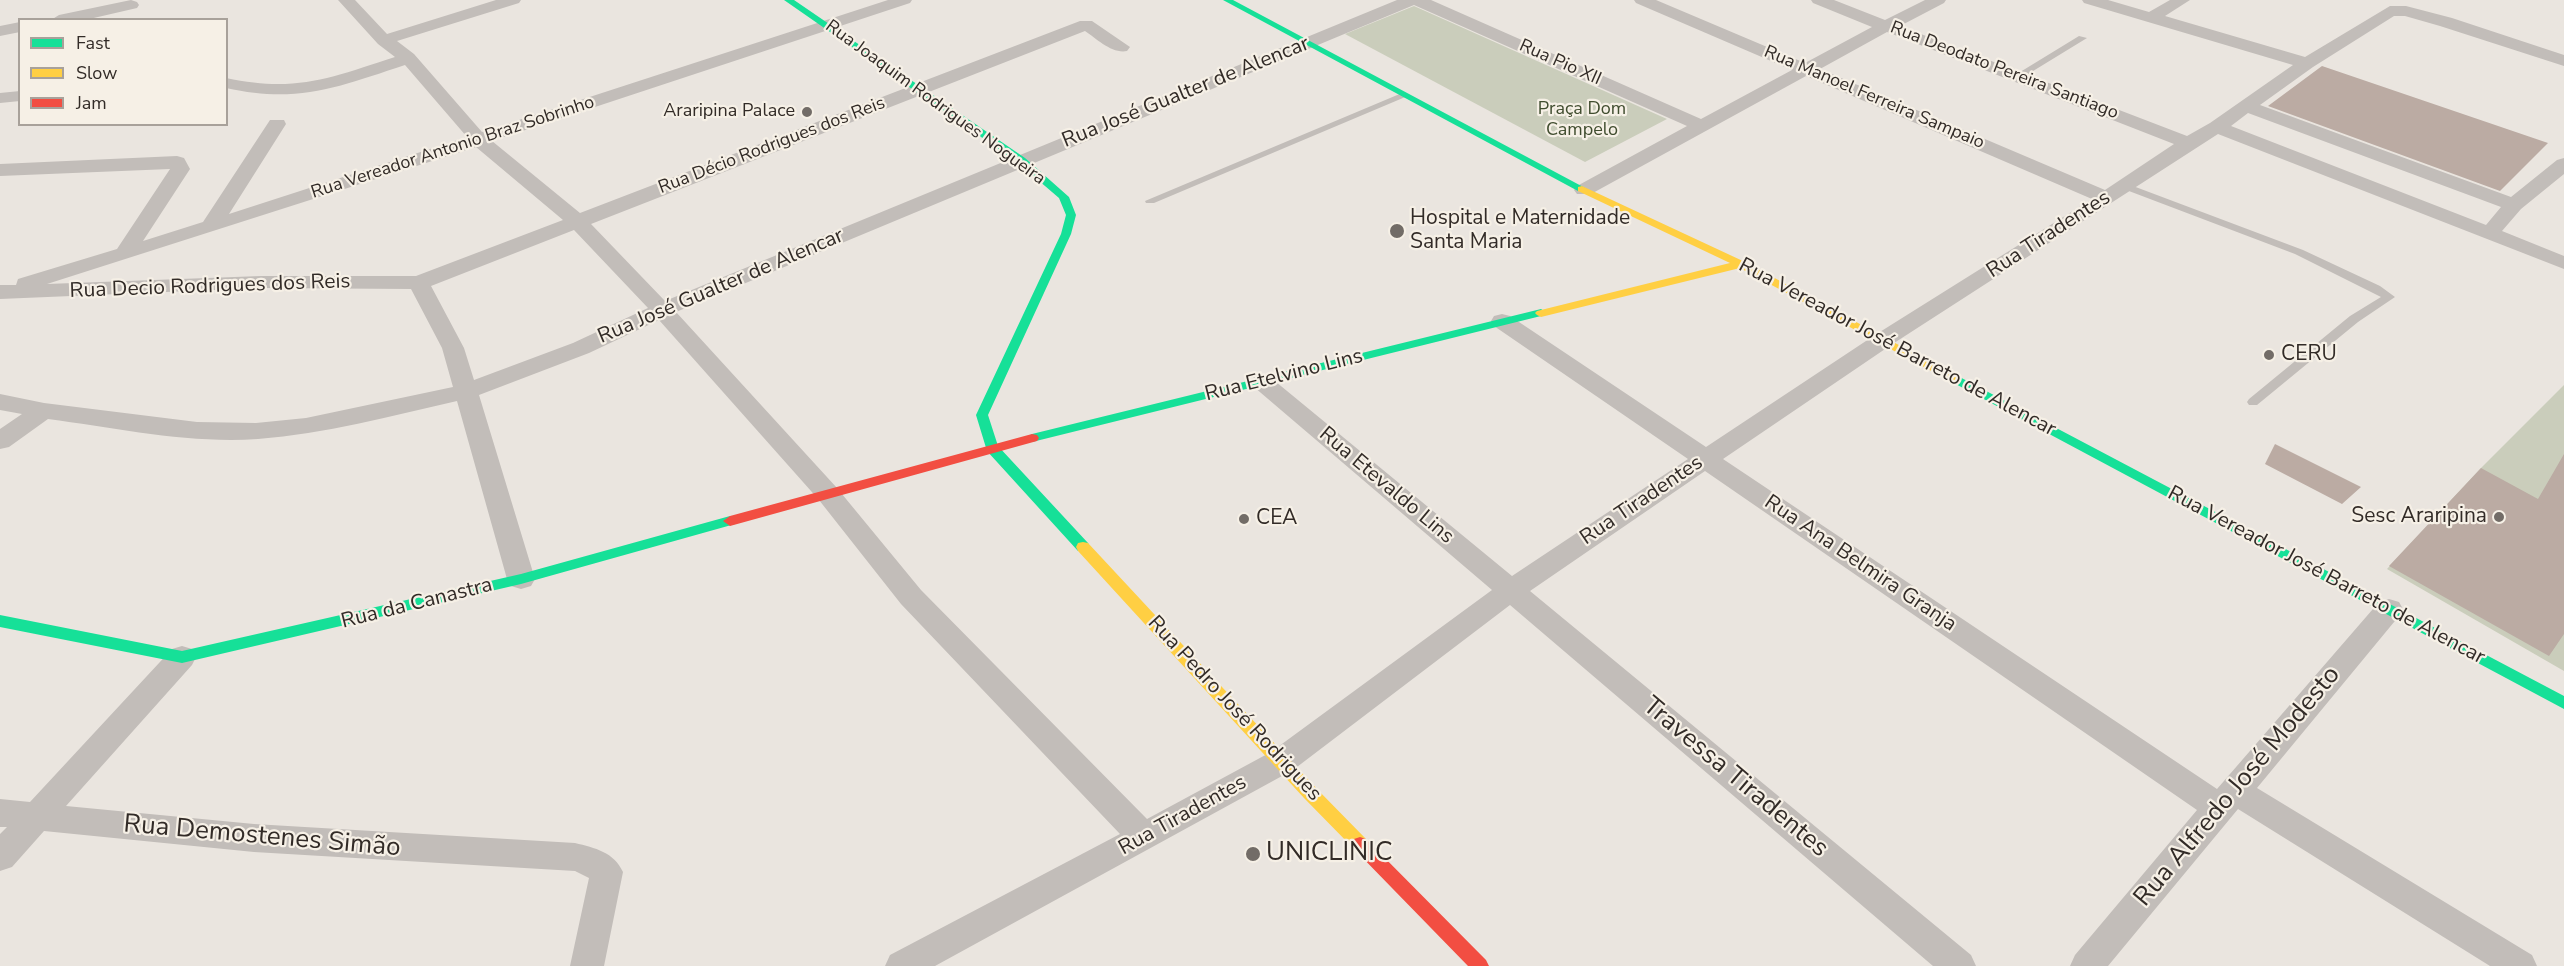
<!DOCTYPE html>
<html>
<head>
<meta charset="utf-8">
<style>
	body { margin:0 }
	#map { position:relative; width:2564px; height:966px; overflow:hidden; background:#eae5df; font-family:"Nunito Sans",sans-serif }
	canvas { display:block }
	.legend { position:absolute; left:18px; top:18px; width:210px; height:108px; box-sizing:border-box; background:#f6f0e6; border:2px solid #a8a19a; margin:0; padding:8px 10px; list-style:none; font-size:18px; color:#322b27 }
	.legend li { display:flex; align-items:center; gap:12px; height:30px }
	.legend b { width:30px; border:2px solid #a8a19a }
</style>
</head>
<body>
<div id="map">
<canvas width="2564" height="966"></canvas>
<ul class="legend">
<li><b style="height:8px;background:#16e098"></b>Fast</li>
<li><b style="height:8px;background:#ffcf43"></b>Slow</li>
<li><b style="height:8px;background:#f24e42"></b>Jam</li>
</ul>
</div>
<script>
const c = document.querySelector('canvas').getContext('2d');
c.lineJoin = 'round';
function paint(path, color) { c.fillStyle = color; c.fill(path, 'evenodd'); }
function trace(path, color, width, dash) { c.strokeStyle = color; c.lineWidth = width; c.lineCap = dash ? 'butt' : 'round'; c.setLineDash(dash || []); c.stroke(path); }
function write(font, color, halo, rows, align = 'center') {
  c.font = font + ' "Nunito Sans",sans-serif'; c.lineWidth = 4.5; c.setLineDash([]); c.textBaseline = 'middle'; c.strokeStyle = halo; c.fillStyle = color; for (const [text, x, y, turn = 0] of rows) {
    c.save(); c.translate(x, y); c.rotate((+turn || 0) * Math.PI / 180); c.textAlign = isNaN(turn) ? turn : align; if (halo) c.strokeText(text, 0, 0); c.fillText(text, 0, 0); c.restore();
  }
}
const green = new Path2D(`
	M1414 6 1667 119 1585 162 1345 34Z
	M2564 385V671L2387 569 2481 468Z`);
const building = new Path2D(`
	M2322 66 2548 143 2500 191 2268 106Z
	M2275 444 2361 487 2342 504 2265 464Z
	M2564 454V634L2549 656 2389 566 2481 468 2538 499Z`);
const lane = new Path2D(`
	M2079 36 2087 38 2020 79 2012 77Z
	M1402 93 1410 95 1154 203H1146L1145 201Z
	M2125 183 2303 250 2380 286 2395 297 2358 322 2257 405H2249L2247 402 2249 399 2350 316 2381 297 2295 254 2121 188V184Z`);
const street = new Path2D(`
	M131 0 137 2 139 5 137 8 85 20H51L59 15Z
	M338 0H355L387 34 496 0H521L519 3 397 41 414 54 482 132 888 0H912L910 3 492 141 580 213 1080 21H1092L1130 47 1127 51C1112 54 1097 39 1085 31L591 224 665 301 1397 0H1431L1701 119 1792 70 1636 3 1634 0H1656L1805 63 1872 27 1813 3 1811 0H1834L1885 20 1925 0H1946L1944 3 1900 26 2187 136 2210 123 2293 65 2084 3 2082 0H2108L2149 12 2170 0H2190L2165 16 2305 57 2390 6H2406L2452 18 2564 55V66L2440 26 2405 16H2394L2313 67 2260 105 2511 197 2557 160 2564 158V174L2521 209 2502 231 2564 256V269L2218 134 1891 345 1723 459 2217 789 2379 602 2389 599 2399 602 2403 609 2399 616 2257 788 2532 955 2537 966H2490L2238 809 2108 966H2070L2075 955 2197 810 1705 471 1530 591 1971 955 1976 966H1933L1510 605 1293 770 935 966H885L890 955 1120 834 901 604 819 500 659 320 589 353 479 395 535 579 531 586 521 589 511 586 507 579 457 401C391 416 325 434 258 439 189 444 117 428 48 419L9 447 0 449V429L22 414 0 410V394L44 403 197 422 256 423 306 418 453 387 442 348 411 289 261 288 0 299V285H16L18 279 117 249 170 169 0 176V164L177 156 184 158 190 169 143 241 203 222 270 120H284L286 124 229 214 467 137 405 65C338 87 298 104 226 88V78C296 93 330 78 395 57L378 44ZM1414 5 1687 126 1577 186 1574 190 1577 194H1591L1806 76 2092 199 1875 335 1706 447 1510 316 1502 314 1494 316 1491 321 1494 326 1688 459 1512 576 1270 377 1262 375 1254 377 1250 382 1254 387 1492 590 1271 752 1147 819 921 590 837 488 676 312ZM1887 32 2174 144 2105 190 1820 69ZM2248 113 2501 207 2486 225 2231 126ZM476 147 563 220 416 276H261L47 284ZM574 230 648 308 573 343 474 380 464 348 431 286Z
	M20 22V32L0 36V26Z
	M20 91V101L0 103V93Z
	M182 646 192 649 196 657 192 665 66 806 254 824 575 843C595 848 614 852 623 872L604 966H570L589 878 575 871 254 852 44 831 12 867 0 871V834L7 827H0V799L30 802 172 649Z`);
const fast = new Path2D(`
	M784 0H794L1025 158 1069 197 1076 215 1071 234 988 415 998 446 1088 543 1090 547 1088 551H1078L987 451 976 415 1061 234 1066 215 1059 198 1017 162Z
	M1223 0H1233L1587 189 1586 191H1578Z
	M1541 309 1547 313 1545 315 1032 442 1025 438 1032 434Z
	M1954 374 2564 696V709L1950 381 1948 378Z
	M730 516 735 518 737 521 735 524 521 584 182 663 0 627V615L182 651 521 574Z`);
const slow = new Path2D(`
	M1582 186 1745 262 1960 378 1954 382 1950 381 1740 268 1541 317 1537 315 1535 313 1537 311 1730 263 1578 191V187Z
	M1083 542 1088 543 1316 788 1366 839 1369 844 1366 849 1360 851 1354 849 1304 798 1078 551 1076 547 1078 543Z`);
const jam = new Path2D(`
	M1032 434 1037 435 1039 438 1037 441 730 526 723 521 730 516Z
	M1360 837 1366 839 1486 960 1489 966H1468L1354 849 1351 844 1354 839Z`);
const markers = [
	[807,112,6,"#726c67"],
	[1397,231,8,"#726c67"],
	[2269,355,6,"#726c67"],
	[2499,517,6,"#726c67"],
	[1244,519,6,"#726c67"],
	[1253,854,8,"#726c67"]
];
const farStreetnames = [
	["Rua Pio XII",1560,63,24],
	["Rua Deodato Pereira Santiago",2004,71,21],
	["Rua Manoel Ferreira Sampaio",1874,98,23],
	["Rua Joaquim Rodrigues Nogueira",935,103,36],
	["Rua Décio Rodrigues dos Reis",772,146,-21],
	["Rua Vereador Antonio Braz Sobrinho",453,148,-18]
];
const farParknames = [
	["Praça Dom",1582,110],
	["Campelo",1582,131]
];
const farPoinames = [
	["Araripina Palace",795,112]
];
const streetNames = [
	["Rua José Gualter de Alencar",1186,93,-22],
	["Rua Tiradentes",2049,235,-33],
	["Rua Decio Rodrigues dos Reis",210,287,-2],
	["Rua José Gualter de Alencar",721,287,-23],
	["Rua Vereador José Barreto de Alencar",1897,348,28],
	["Rua Etelvino Lins",1284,376,-14],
	["Rua Etevaldo Lins",1386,486,40],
	["Rua Tiradentes",1642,501,-34],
	["Rua Ana Belmira Granja",1860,564,34],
	["Rua Vereador José Barreto de Alencar",2326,576,28],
	["Rua da Canastra",417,604,-14],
	["Rua Pedro José Rodrigues",1234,709,47],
	["Rua Tiradentes",1183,816,-29]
];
const poiNames = [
	["Hospital e Maternidade",1410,219],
	["Santa Maria",1410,243],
	["CERU",2281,355],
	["Sesc Araripina",2487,517,"right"],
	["CEA",1256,519]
];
const nearStreetnames = [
	["Travessa Tiradentes",1735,778,40],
	["Rua Alfredo José Modesto",2238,787,-50],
	["Rua Demostenes Simão",262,837,5]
];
const nearPoinames = [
	["UNICLINIC",1266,854]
];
paint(green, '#cacdbb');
paint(building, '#bbaba3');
paint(lane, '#c2bdb9');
paint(street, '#c2bdb9');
paint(fast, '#16e098');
paint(slow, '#ffcf43');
paint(jam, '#f24e42');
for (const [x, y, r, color] of markers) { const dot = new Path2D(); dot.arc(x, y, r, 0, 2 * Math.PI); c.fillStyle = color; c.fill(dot); trace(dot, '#f6f0e6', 2); }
write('18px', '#322b27', '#f6f0e6', farStreetnames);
write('18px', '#404d2f', '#f6f0e6', farParknames);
write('18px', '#322b27', '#f6f0e6', farPoinames, 'right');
write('21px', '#322b27', '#f6f0e6', streetNames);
write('21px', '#322b27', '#f6f0e6', poiNames, 'left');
write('26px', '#322b27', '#f6f0e6', nearStreetnames);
write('26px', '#322b27', '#f6f0e6', nearPoinames, 'left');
</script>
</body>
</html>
